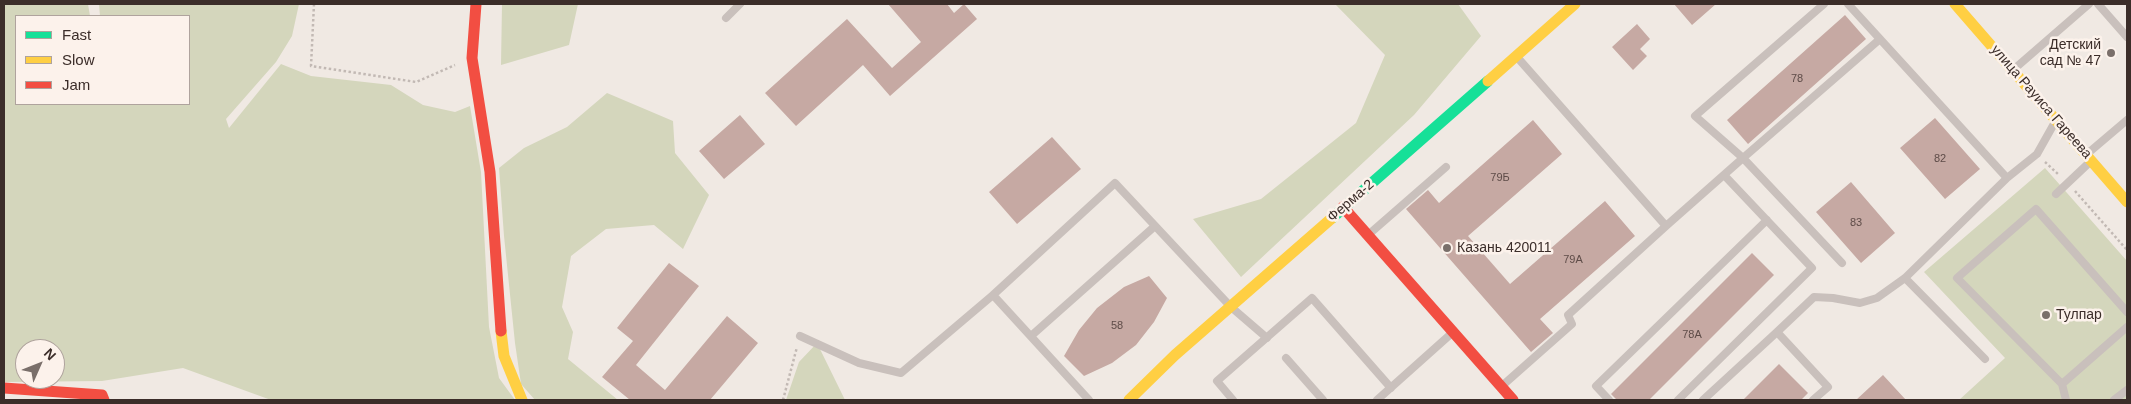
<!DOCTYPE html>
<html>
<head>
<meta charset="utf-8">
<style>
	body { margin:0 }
	#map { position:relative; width:2131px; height:404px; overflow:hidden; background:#f0e9e3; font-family:Arial,sans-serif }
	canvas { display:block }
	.frame { position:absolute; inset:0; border:5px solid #3b2d29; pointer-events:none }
	.legend { position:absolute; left:15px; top:15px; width:175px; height:90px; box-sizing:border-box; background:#fcf2eb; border:1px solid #afa39d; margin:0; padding:6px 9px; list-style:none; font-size:15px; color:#3b2d29 }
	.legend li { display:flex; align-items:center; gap:10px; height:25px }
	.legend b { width:25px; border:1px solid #afa39d }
	.north { position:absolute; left:15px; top:339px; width:50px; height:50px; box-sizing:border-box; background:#fcf2eb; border:1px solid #afa39d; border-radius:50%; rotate:46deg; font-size:14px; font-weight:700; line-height:20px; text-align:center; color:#3b2d29 }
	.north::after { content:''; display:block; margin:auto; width:18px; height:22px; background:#7a6f6a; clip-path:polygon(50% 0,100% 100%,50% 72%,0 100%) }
</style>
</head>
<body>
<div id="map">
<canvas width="2131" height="404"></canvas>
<div class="frame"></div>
<ul class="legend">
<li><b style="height:6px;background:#16e098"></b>Fast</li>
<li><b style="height:6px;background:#ffcf43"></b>Slow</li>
<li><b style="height:6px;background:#f24e42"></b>Jam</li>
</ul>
<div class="north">N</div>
</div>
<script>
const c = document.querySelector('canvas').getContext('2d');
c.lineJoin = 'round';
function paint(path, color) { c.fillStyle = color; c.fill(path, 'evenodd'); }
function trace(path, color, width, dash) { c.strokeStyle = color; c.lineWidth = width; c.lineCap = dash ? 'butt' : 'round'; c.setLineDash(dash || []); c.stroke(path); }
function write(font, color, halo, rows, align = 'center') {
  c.font = font + ' Arial,sans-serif'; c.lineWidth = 5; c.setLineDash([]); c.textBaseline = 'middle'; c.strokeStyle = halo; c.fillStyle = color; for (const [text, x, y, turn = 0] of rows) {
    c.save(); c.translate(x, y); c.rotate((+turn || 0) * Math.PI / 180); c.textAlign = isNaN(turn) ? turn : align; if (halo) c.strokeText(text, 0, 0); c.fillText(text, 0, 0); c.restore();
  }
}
const green = new Path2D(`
	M4 4H88L90 16H16V104H189V16H100L99 4H299L292 36 276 62 226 119 229 128 281 64 311 76 391 85 423 105 455 112 470 106 481 172 489 327 499 378 515 400H271L183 368 102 381 4 382ZM25 349H55V379H25Z
	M502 4H578L569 45 501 65Z
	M1335 4H1458L1481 36 1414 115 1241 277 1193 219 1261 199 1356 123 1385 55Z
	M607 93 673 121 675 153 709 195 683 249 654 225 606 229 571 256 562 307 573 332 568 359 618 400H535L521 384 515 343 504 236 499 168 524 148 567 127Z
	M2045 168 2127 261V400H1959L2005 358 1924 272Z
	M817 343 845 400H786L799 362Z`);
const building = new Path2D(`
	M888 4H947L954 13 964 4 977 19 890 96 863 65 796 126 765 93 847 19 892 68 921 42Z
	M1674 4H1716L1692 25Z
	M1845 15 1866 39 1748 144 1727 120Z
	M1637 24 1650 39 1640 49 1647 56 1633 70 1612 47Z
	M740 115 765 144 724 179 699 151Z
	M1935 118 1980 169 1945 199 1900 148Z
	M1533 120 1562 154 1468 236 1510 284 1605 201 1635 236 1540 319 1553 333 1531 352 1406 209 1428 190 1439 203Z
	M1052 137 1081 169 1017 224 989 192Z
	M1851 182 1895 233 1861 263 1816 212Z
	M1752 253 1774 275 1649 400H1617L1611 394Z
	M669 263 699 286 636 365 665 390 727 316 758 343 710 400H630L602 377 633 341 617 328Z
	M1149 276 1167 298 1154 322 1136 345 1112 363 1084 376 1064 356 1079 330 1097 308 1124 287Z
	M1779 364 1808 393 1801 400H1743Z
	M1883 375 1906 400H1856Z`);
const path = new Path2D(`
	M314 4 311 66 416 82 455 65
	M2045 162 2059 175
	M2075 191 2127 250
	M783 400 797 347`);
const lane = new Path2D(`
	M1824 4 1695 116 1743 158 1880 39
	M1848 4 2007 178 2037 154 2055 122
	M2098 4 2127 37
	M726 18 740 4
	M1517 57 1666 226 1743 158 1842 263
	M2013 70 2089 4
	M2087 154 2127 120
	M2056 194 2091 161
	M1368 235 1446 167
	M1905 278 1985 359
	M993 295 1115 183 1231 307 1267 338
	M1777 332 1814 297 1833 298 1860 303 1877 298 1905 278 2007 178
	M800 336 859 363 901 373 993 295 1089 400
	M1031 336 1155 226
	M1286 358 1323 400
	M2062 384 1957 278 2036 209 2127 312
	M1503 385 1572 324 1568 315 1666 226
	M1233 400 1217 381 1312 298 1391 388
	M1377 400 1452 333
	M1609 400 1596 386 1767 220
	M1678 400 1812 268 1724 175
	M1703 400 1777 332 1828 387 1813 400
	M2066 400 2062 384 2127 327
	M2114 400 2127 390`);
const fast = new Path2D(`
	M1332 218 1488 81`);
const slow = new Path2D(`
	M1955 4 2127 202
	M1488 81 1575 4
	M501 331 504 356 522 400
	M1129 400 1175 355 1332 218`);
const jam = new Path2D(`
	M476 4 472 58 490 172 501 331
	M1343 207 1513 400
	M4 388 102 395 104 400`);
const markers = [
	[2111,53,5,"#7a6f6a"],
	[1447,248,5,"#7a6f6a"],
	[2046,315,5,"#7a6f6a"]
];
const numberNames = [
	["78",1797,79],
	["82",1940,159],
	["79Б",1500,178],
	["83",1856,223],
	["79А",1573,260],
	["58",1117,326],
	["78А",1692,335]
];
const poiNames = [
	["Детский",2101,45,"right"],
	["сад № 47",2101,61,"right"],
	["Казань 420011",1457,248],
	["Тулпар",2056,315]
];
const streetNames = [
	["улица Рауиса Гареева",2041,102,49],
	["Ферма-2",1351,201,-41]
];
paint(green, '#d4d6bc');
paint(building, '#c6a9a3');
trace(path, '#c2b9b4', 2.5, [2.5, 2.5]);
trace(lane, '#c9c0bc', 8);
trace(fast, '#16e098', 11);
trace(slow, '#ffcf43', 11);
trace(jam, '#f24e42', 11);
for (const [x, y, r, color] of markers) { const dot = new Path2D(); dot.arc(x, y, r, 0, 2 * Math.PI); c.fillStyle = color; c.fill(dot); trace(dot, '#fcf2eb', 2); }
write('11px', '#5e4c48', null, numberNames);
write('14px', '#3b2d29', '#fcf2eb', poiNames, 'left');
write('14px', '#3b2d29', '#fcf2eb', streetNames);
</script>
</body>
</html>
